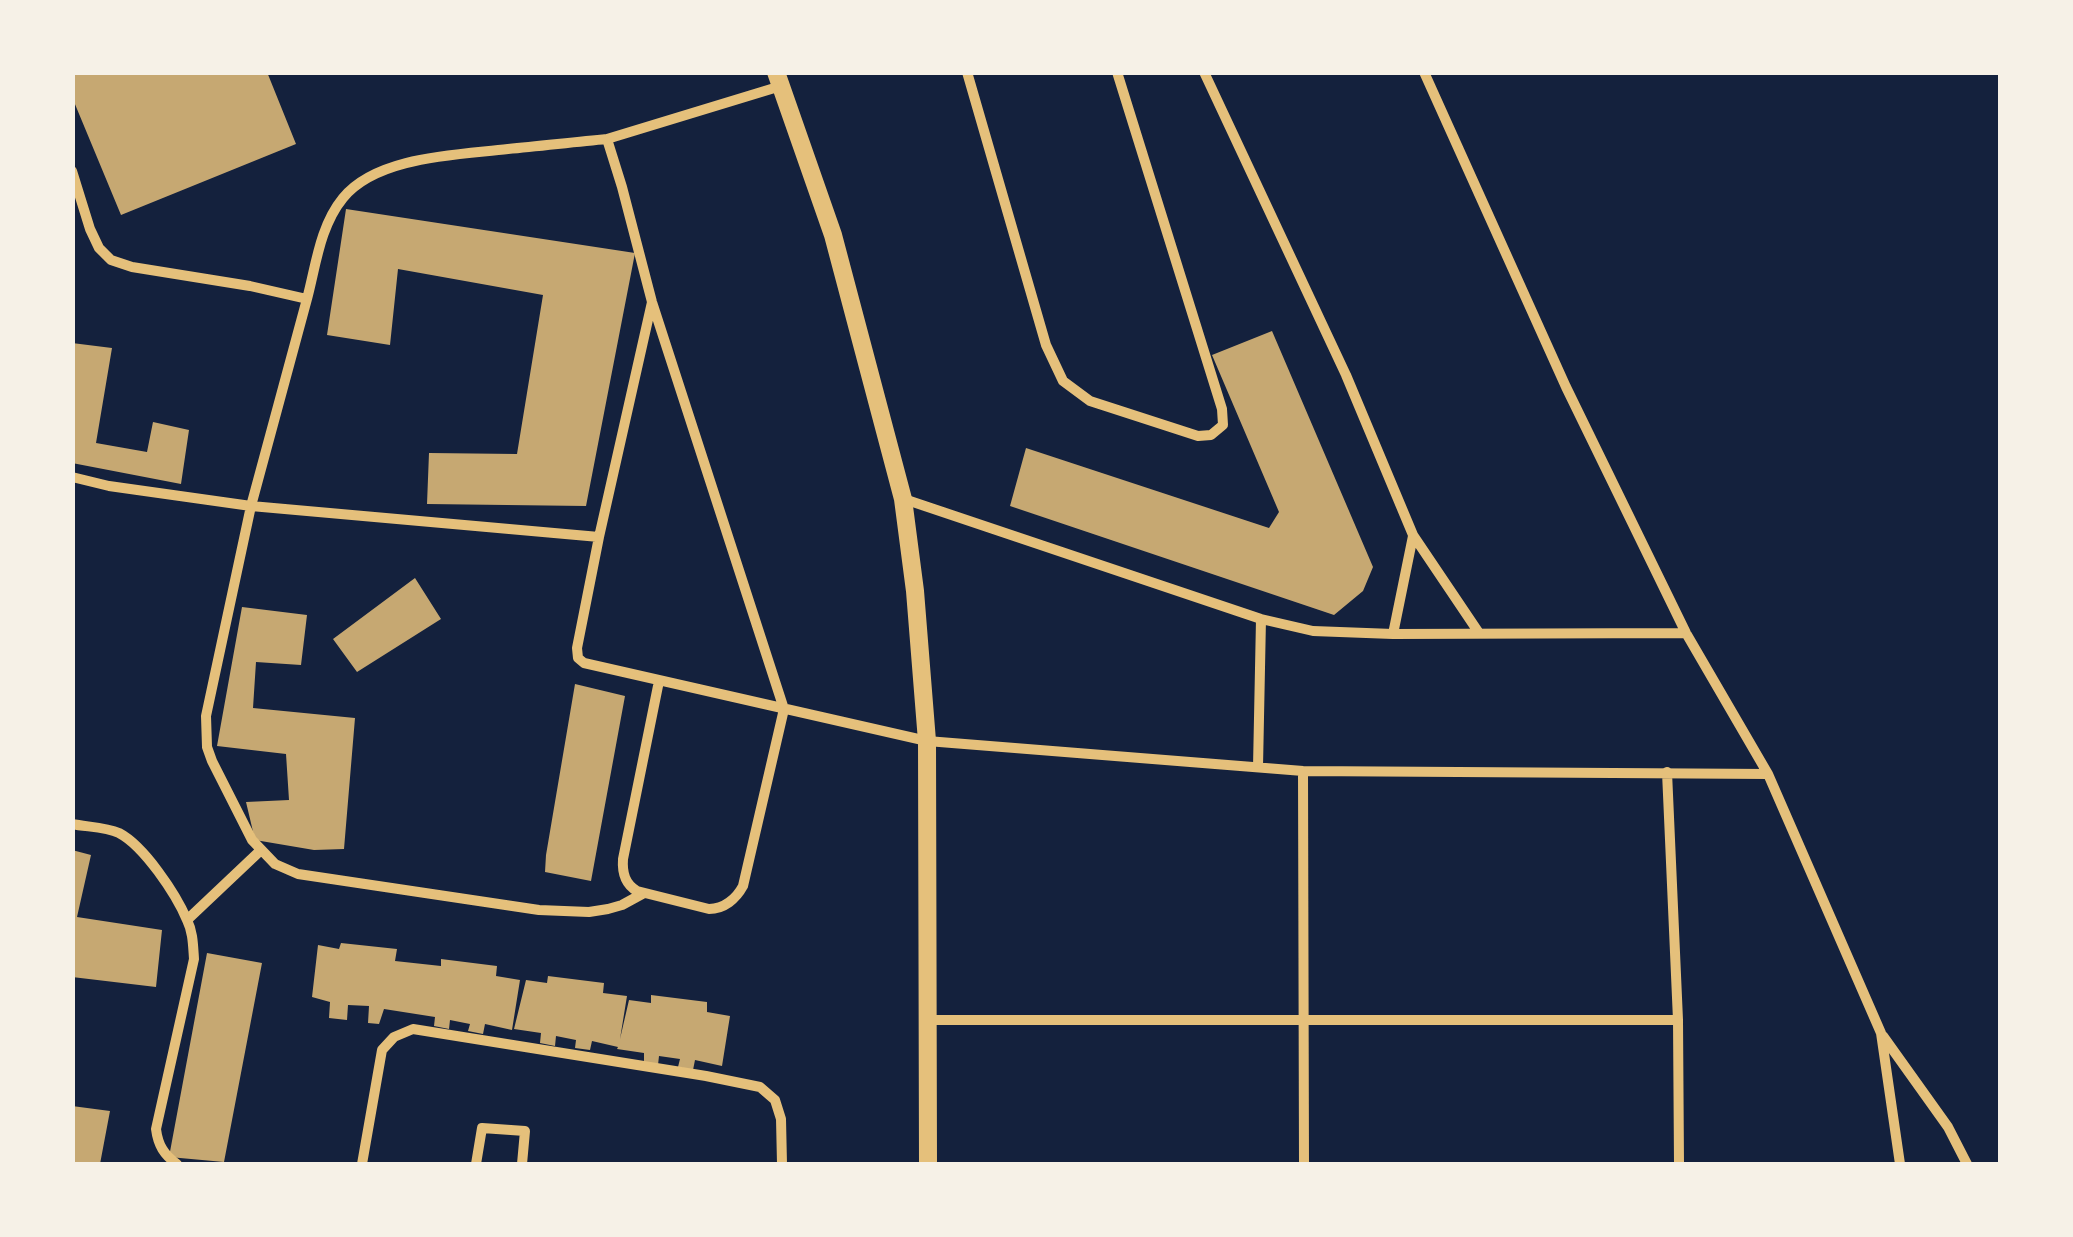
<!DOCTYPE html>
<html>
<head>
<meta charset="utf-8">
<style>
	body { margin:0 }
	#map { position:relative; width:2073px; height:1237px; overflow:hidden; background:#14213d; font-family:"Zilla Slab",serif }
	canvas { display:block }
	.frame { position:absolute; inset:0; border:75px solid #f6f1e7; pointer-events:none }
</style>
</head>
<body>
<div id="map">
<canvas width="2073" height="1237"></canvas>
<div class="frame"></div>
</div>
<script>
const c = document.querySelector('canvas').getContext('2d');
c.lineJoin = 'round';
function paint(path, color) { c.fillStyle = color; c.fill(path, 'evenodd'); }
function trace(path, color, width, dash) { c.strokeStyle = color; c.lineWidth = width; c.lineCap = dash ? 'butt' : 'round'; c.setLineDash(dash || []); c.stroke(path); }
const building = new Path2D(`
	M72 72H267L296 144 121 215 72 97Z
	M346 209 635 253 586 506 427 504 429 453 517 454 543 295 398 269 390 345 327 335Z
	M1272 331 1373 567 1363 591 1334 615 1010 506 1026 448 1269 528 1279 512 1212 355Z
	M72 343 112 348 96 443 147 452 153 422 189 430 181 484 72 463Z
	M415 578 441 619 357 672 333 639Z
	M242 607 307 615 301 665 256 662 253 708 355 718 344 849 314 850 255 840 246 802 289 800 286 754 217 746Z
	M575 684 625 696 591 881 545 872 546 855Z
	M72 850 91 855 77 917 162 930 156 987 72 977Z
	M341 943 397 949 395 961 441 966V959L497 966 496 976 520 980 512 1030 485 1024 483 1034 468 1031 470 1024 450 1020 449 1029 434 1026 435 1017 384 1009 379 1024 368 1023 369 1006 348 1005 347 1020 329 1018 330 1002 312 997 318 945 339 949Z
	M207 953 262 963 224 1162 169 1157Z
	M548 976 604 983 603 993 627 996 620 1039 629 1000 651 1003V995L707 1002V1012L730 1016 722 1066 695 1060 693 1070 678 1067 680 1059 659 1056 658 1065 644 1062V1053L617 1049 618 1047 592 1041 590 1050 575 1048 576 1040 556 1036 555 1046 540 1043 541 1033 514 1029 526 980 547 983Z
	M72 1106 110 1111 100 1164H72Z`);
const minor = new Path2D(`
	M967 72 1046 345 1063 381 1090 401 1198 436 1211 435 1223 425 1222 409 1117 72
	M1204 72 1346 375 1413 535 1479 633
	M1424 72 1566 387 1686 633 1768 774 1881 1033 1900 1164
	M72 171 90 229 99 248 111 260 132 267 250 286 307 299 251 506 206 716 207 747 212 761 252 840 275 864 298 874 539 910 589 912 608 909 622 905 644 893
	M307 299C316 265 320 226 343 198 377 156 458 155 508 149 541 146 574 142 607 139
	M652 302 599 537 577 648 578 658 584 663 927 741 1303 771 1768 774
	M72 477 109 486 251 506 599 537
	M904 499 1261 619 1313 631 1393 634 1686 633
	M1393 634 1413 536
	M659 681 623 859C622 873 625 884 637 891L709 909C724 909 736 899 743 886L784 709 652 302 622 187 607 139 781 86
	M1258 767 1261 619
	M1303 771 1304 1164
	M1667 772 1678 1020 1679 1164
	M72 824C87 827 106 827 119 833 144 846 176 894 187 920 193 932 193 945 194 959L156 1129C158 1145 164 1155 177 1164
	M187 920 261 850
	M928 1020H1678
	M1883 1036 1948 1127 1967 1164
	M362 1164 382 1050 394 1037 413 1029 706 1076 760 1087 775 1100 781 1119 782 1164
	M476 1164 482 1128 525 1131 522 1164`);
const tertiary = new Path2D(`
	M776 72 833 235 903 499 915 591 927 741 928 1164`);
paint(building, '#c6a872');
trace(minor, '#e5c07b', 10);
trace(tertiary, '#e5c07b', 18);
</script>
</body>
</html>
